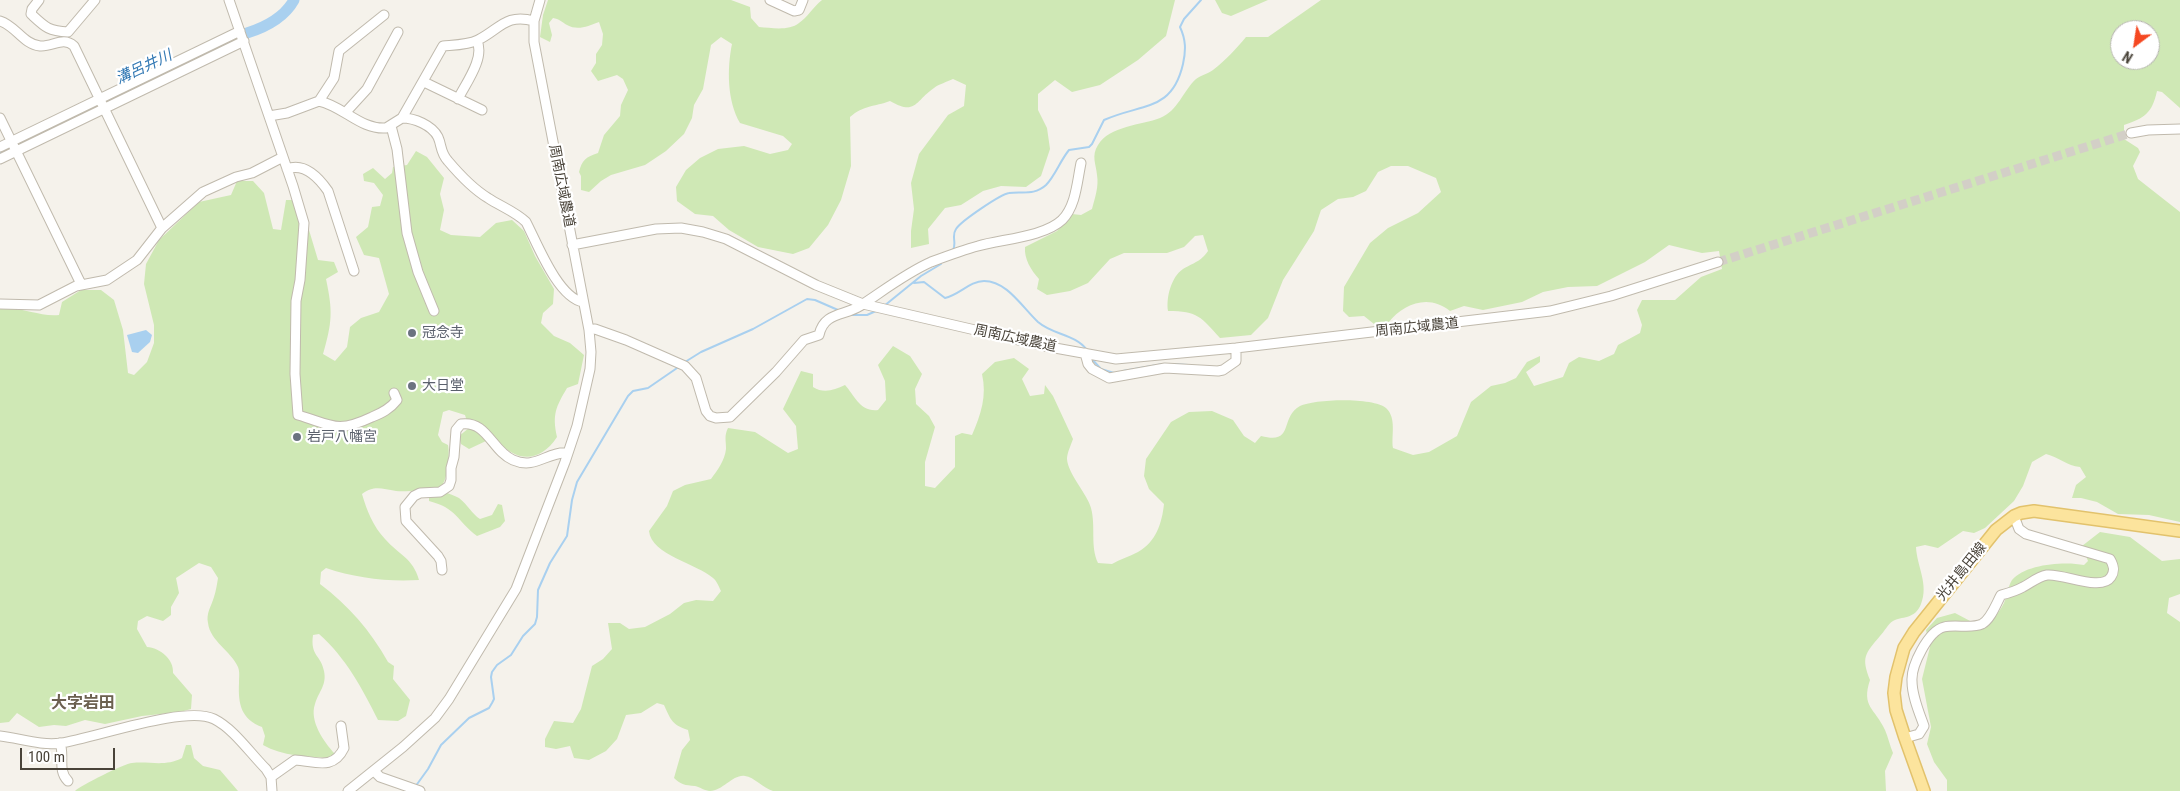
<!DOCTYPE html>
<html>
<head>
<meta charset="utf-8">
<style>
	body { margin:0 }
	#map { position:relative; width:2180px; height:791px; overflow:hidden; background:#f5f2eb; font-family:"Roboto Condensed",sans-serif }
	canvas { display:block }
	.north { position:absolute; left:2110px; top:20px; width:50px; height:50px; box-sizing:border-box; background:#fff; border:1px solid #b6b4b0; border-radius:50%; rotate:211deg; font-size:14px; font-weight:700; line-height:20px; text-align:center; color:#494339 }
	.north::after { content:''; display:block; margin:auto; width:18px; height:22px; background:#f54821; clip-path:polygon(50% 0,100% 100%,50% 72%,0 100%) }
	.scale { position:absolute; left:20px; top:748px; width:95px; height:22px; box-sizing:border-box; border:2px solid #494339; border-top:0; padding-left:6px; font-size:15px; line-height:18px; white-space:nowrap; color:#494339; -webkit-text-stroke:4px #fff; paint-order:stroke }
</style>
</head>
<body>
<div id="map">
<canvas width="2180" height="791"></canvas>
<div class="north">N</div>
<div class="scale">100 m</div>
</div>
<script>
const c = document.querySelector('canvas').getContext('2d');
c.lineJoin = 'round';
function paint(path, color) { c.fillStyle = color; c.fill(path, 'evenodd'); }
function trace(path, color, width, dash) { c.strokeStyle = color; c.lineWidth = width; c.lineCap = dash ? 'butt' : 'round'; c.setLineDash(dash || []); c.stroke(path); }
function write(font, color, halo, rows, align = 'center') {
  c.font = font + ' "Roboto Condensed","Noto Sans JP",sans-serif'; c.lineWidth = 4.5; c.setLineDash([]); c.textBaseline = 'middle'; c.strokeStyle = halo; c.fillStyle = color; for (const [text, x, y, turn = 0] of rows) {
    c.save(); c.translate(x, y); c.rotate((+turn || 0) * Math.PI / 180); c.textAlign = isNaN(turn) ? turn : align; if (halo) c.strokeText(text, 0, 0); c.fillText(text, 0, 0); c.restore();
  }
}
const green = new Path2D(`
	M548 0H731L750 7 751 18 759 27C772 28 789 31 799 23 808 17 812 8 822 0H1175L1166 36 1138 60 1100 85 1072 92 1055 80 1038 94V110L1047 128 1050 149 1041 176 1026 187 1001 186 983 191 961 205 945 208 928 229 929 244 911 248V231L914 209 911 183 919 154 948 115 964 106 966 85 953 79C947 82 939 84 934 88 915 101 916 116 890 101 874 107 864 105 850 117L851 166 841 200 828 225 809 248 793 254 758 247 729 230 713 216 695 214 677 201 676 187 686 170 700 158 718 149 744 146 770 154 788 150 792 144 783 136 740 123C727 101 727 68 732 44L721 37 711 45 703 89 694 105 692 118 684 134 666 151 645 165 611 175 601 181 589 192 581 190V176L579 172C582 160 586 157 598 153L604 135 620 116 621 105 628 90 623 79 617 75 598 81 591 71 596 63V54L602 45 603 34 599 22C588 26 578 31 567 25 562 22 559 19 553 18L549 23 552 35 550 42 540 37 543 15Z
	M1215 0H1268L1231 16 1222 13Z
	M1321 0H2180V108L2162 92 2157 91C2152 114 2144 118 2124 125V139L2138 148 2140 152 2133 166 2138 179 2180 212V522L2149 515 2118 514 2097 502 2081 498H2072L2076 485 2086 477 2080 467C2067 466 2059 457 2046 454L2032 462 2023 486 2014 501 1985 528 1974 533 1963 531 1938 548 1925 545 1916 547C1917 567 1929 584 1921 604 1915 620 1901 616 1893 621 1888 624 1884 632 1880 636 1865 654 1861 657 1870 680 1861 707 1875 708 1885 730 1888 737 1890 746 1893 753L1885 771 1886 791H773C763 788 754 777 745 776 733 774 723 791 710 791 705 791 700 787 695 786 685 785 681 785 674 778L682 750 690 740 688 730C672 725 671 720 664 705L657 703 641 713 626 715 617 739 606 751 589 760 574 758 570 746 556 749 545 747V739L554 721 573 723 581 709 592 666 603 659 612 649 608 623H620L629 629 645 627 670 614 684 603 696 600 713 601 721 591C719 587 717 581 713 578 698 564 651 555 649 531L667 506 673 491 685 485 711 479C717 471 725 460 726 449 726 440 724 436 728 428L755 432 788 453 798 449 796 426 783 409 801 371 813 374V387C824 394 834 390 845 385 855 396 860 412 878 410L886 400 885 381 878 365 893 346 910 356 922 374 915 389 916 404 929 416 935 427 925 462V486L935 488 955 467V436L962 433 972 435C981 414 987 396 982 374L995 362 1014 358 1029 369 1022 379 1030 396 1044 394 1045 385 1053 396 1073 439C1071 445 1067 453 1067 459 1068 474 1088 495 1091 508 1096 527 1090 546 1098 563L1112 564C1120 559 1129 557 1138 552 1156 542 1162 523 1164 504L1149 489 1144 476 1146 459 1171 422 1189 412 1212 411 1233 420 1244 436 1255 443 1261 436C1295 445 1279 418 1300 406 1314 399 1373 397 1386 408 1397 418 1391 436 1393 448L1413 455 1429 452 1457 436 1471 402 1491 386 1505 383 1516 378 1527 362 1540 356V362L1526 372 1534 386 1563 377 1569 363 1579 357 1599 361 1614 354 1618 345 1640 333 1642 325 1637 310 1642 300H1675L1701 277 1722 269 1719 251 1702 253 1669 245 1645 262 1597 286 1568 287 1543 292 1522 302 1483 310 1464 306 1450 311C1429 294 1404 303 1388 323L1374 324 1364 316 1349 317 1343 311 1344 287 1370 243 1388 228 1418 213 1441 192 1436 178 1408 166H1391L1378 172 1366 191 1353 197 1338 199 1321 210 1314 231 1283 280 1268 318 1251 335 1220 338C1201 317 1198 311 1168 311 1166 298 1171 277 1183 269 1195 262 1200 262 1208 251L1203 235 1195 236 1184 247 1167 253H1124L1110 259 1088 283 1070 291 1047 295 1037 289 1039 279C1031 270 1024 259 1025 247L1057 231 1072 214 1081 215 1092 209C1095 198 1099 186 1097 175 1096 164 1091 156 1098 145 1109 126 1142 125 1160 118 1178 111 1183 91 1196 79 1201 75 1208 74 1213 70 1226 60 1236 49 1246 37H1268ZM2120 30H2150V60H2120Z
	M416 151 427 157 444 178 440 194 444 210 440 230 451 235 480 237 496 223 512 220 524 231 535 256 554 289 553 304 543 313 541 323 554 336 570 343 584 355 578 384 567 388C556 407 552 414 557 437 540 463 516 463 496 439L486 441 469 449 461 444 459 436 469 428 465 415 449 410 443 412 438 435 442 442 448 445C450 455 448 479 441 487 447 495 452 494 459 498 468 505 472 514 480 519L492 515 498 504 502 505 505 521 500 527 477 536C457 521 457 508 429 501V496L425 491C416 490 405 492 396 491 382 489 374 485 362 494 367 511 373 526 385 539 399 555 413 558 419 580 388 582 355 578 326 568L321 572 320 584C349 606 370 630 388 662L394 666 393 679 410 700 406 716 398 721 378 720C362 688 346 658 319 634L313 635C310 656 321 655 324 671 327 685 319 691 315 704 309 721 324 742 335 754L329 758C308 757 282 756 263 745L265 736 262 727C241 719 238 704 239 683 239 678 240 672 238 667 231 651 210 641 208 623 206 613 211 607 214 597 216 591 217 584 218 578L211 567 199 563 176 578 179 593 171 607V615L163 621 147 616 138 621 137 629 147 647C160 648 174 659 173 673L192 695 191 709 180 712 142 716 105 724 85 720 66 726 54 725 39 727 17 713 9 722 0 723V309C23 306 38 317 59 315L62 302 81 290H101L114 300 123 330 128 373 134 375 147 362 154 343V325L144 284 146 264 159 240 199 202 231 195 237 181H253L264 193 273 229 281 230 286 200H300L318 260 334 262 338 272 326 279C333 312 332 322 323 354L335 361 347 347 350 327 361 318 379 312 389 294 379 258 364 255 356 237 368 227 372 207 380 206 383 195 374 183 364 181 363 174 373 168 385 179 392 173 393 167 407 165Z
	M2100 532 2130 537 2162 561 2180 559V594L2169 598 2167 613 2180 622V791H1947V780L1934 762 1927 744 1931 727 1922 679 1930 647 1926 630 1937 618 1955 613 1972 622 1993 619C1997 614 2001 609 2004 603 2007 596 2008 586 2012 580 2025 564 2065 561 2084 565L2088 561 2082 546Z
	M186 745H191L194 758 203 766 220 770 238 791H75C80 786 125 763 132 763 150 761 165 767 182 758Z`);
const water = new Path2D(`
	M146 330 152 335 150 342 138 353 132 352 127 335Z`);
const stream = new Path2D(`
	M953 250C957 243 951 236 956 229 961 221 1001 194 1009 193 1022 191 1034 196 1046 185 1055 176 1060 161 1069 150L1089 147 1092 144 1104 120C1142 103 1172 112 1183 64 1186 50 1186 40 1180 27L1184 19 1201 0
	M914 283 924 282 945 298C959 295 970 281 984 281 1007 281 1022 307 1038 322 1053 335 1075 334 1087 350
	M884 306 921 276 941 264
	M849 315H867L876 311
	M1090 357 1101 369 1114 373
	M685 362 701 352 753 329 807 299 815 300 838 310
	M1170 364 1188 365
	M1123 371 1163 364
	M415 787 428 769 441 745 469 718 489 708 492 703 494 699 491 677 492 672 497 665 511 655 523 636 535 624 537 617 538 590 550 563 567 536 572 500 577 482 628 396 633 391 648 388 680 366`);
const river = new Path2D(`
	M0 153 247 33C266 27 284 18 294 0`);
const minorTunnel = new Path2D(`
	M1718 262 2131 133`);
const minor = new Path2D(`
	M39 0 32 9 31 14C45 27 48 31 68 32L95 0
	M229 0 293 186 304 223 300 280 296 301 295 374 298 415C332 425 336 434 372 417 382 413 390 409 397 400L394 393
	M770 0 794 11 799 10 803 0
	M0 21C16 26 23 44 40 46 53 47 63 36 74 46L162 228
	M424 82 482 110
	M458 99C466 83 485 58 477 41
	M319 101 334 78 339 51 384 15
	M346 112 367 89 398 32
	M269 116 287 113 319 101C343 106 361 130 386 128L402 118 443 46C454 45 468 45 478 40 500 29 506 13 534 21
	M0 118 81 284
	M402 118C414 118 432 125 438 137 442 146 440 152 448 161 459 174 473 189 488 198 500 206 516 212 526 222 537 243 558 298 583 302
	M391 126 397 149 407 233 418 272 434 311
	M2131 133 2148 130 2180 129
	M0 147 240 31
	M0 159 244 41
	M287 169C305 162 319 178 328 191L354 271
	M572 245 656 229 681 228 703 232 726 239 816 285 863 304 1044 346 1116 359 1236 348 1550 311 1611 296 1718 262
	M0 304 39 305 76 286 107 280 137 260 162 228 203 192 236 177 252 173 283 157
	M589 330 595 329 626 340 685 366 696 378 706 411 710 416 716 418 730 417 776 372 804 340 819 335C824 312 844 316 860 306 883 291 906 273 931 262 947 256 963 250 978 246 1002 239 1044 237 1062 220 1076 206 1077 182 1081 163
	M1085 353 1088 364 1092 369 1109 378 1165 368 1218 371 1223 370 1236 361V348
	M442 570 441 561 438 556 406 521 405 507 414 496 420 493 440 492 449 486 451 480V468L454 457 456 430 461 424C487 420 492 451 513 460 536 470 547 451 568 453
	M0 736C19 738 41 746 61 743 95 738 185 705 214 719 234 729 250 753 266 769L271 777 272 791
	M1905 738 1919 734 1924 726C1919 712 1912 696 1912 681 1911 666 1928 631 1944 627 1956 624 1971 629 1982 624 1991 619 1996 604 2001 595 2009 593 2016 591 2023 587 2031 583 2037 577 2047 575 2063 573 2101 592 2111 577 2115 571 2114 566 2110 559L2026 534 2019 529 2014 516
	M60 743C65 756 57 770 68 781
	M374 771 380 777 420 791
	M271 777 295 760C315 761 333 771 344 748L341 726
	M348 791 403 747 435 718 449 699 516 589 565 462 577 426 590 369 591 352 589 330 534 42V21L540 0`);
const major = new Path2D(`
	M1924 791 1905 738 1896 710 1894 693 1896 677 1904 648 1914 632 1996 530 2014 516 2021 513 2034 511 2180 531`);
const markers = [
	[412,333,5,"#6b7280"],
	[412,386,5,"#6b7280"],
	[297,437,5,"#6b7280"]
];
const streetNames = [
	["周南広域農道",561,186,79],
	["周南広域農道",1417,328,-6],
	["周南広域農道",1015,339,12],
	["光井島田線",1962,572,-51]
];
const worshipNames = [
	["冠念寺",422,333],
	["大日堂",422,386],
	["岩戸八幡宮",307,437]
];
const waterNames = [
	["溝呂井川",144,68,-25]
];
const quarterNames = [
	["大字岩田",83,704]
];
paint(green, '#cfe8b5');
paint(water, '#a9d0ef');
trace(stream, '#a9d0ef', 2);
trace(river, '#a9d0ef', 11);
trace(minorTunnel, '#d3cfc7', 9, [9, 4.5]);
trace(minor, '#c0baad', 11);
trace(major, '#e2c26c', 14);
trace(minor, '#fff', 9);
trace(major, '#fce49d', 11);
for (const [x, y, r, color] of markers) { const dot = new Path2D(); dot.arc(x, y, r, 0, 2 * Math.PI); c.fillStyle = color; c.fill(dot); trace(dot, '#fff', 2); }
write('14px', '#494339', '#fff', streetNames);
write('14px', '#5b616d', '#fff', worshipNames, 'left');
write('italic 15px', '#3379b4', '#fff', waterNames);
write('bold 16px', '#6c6150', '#fff', quarterNames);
</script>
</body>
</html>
